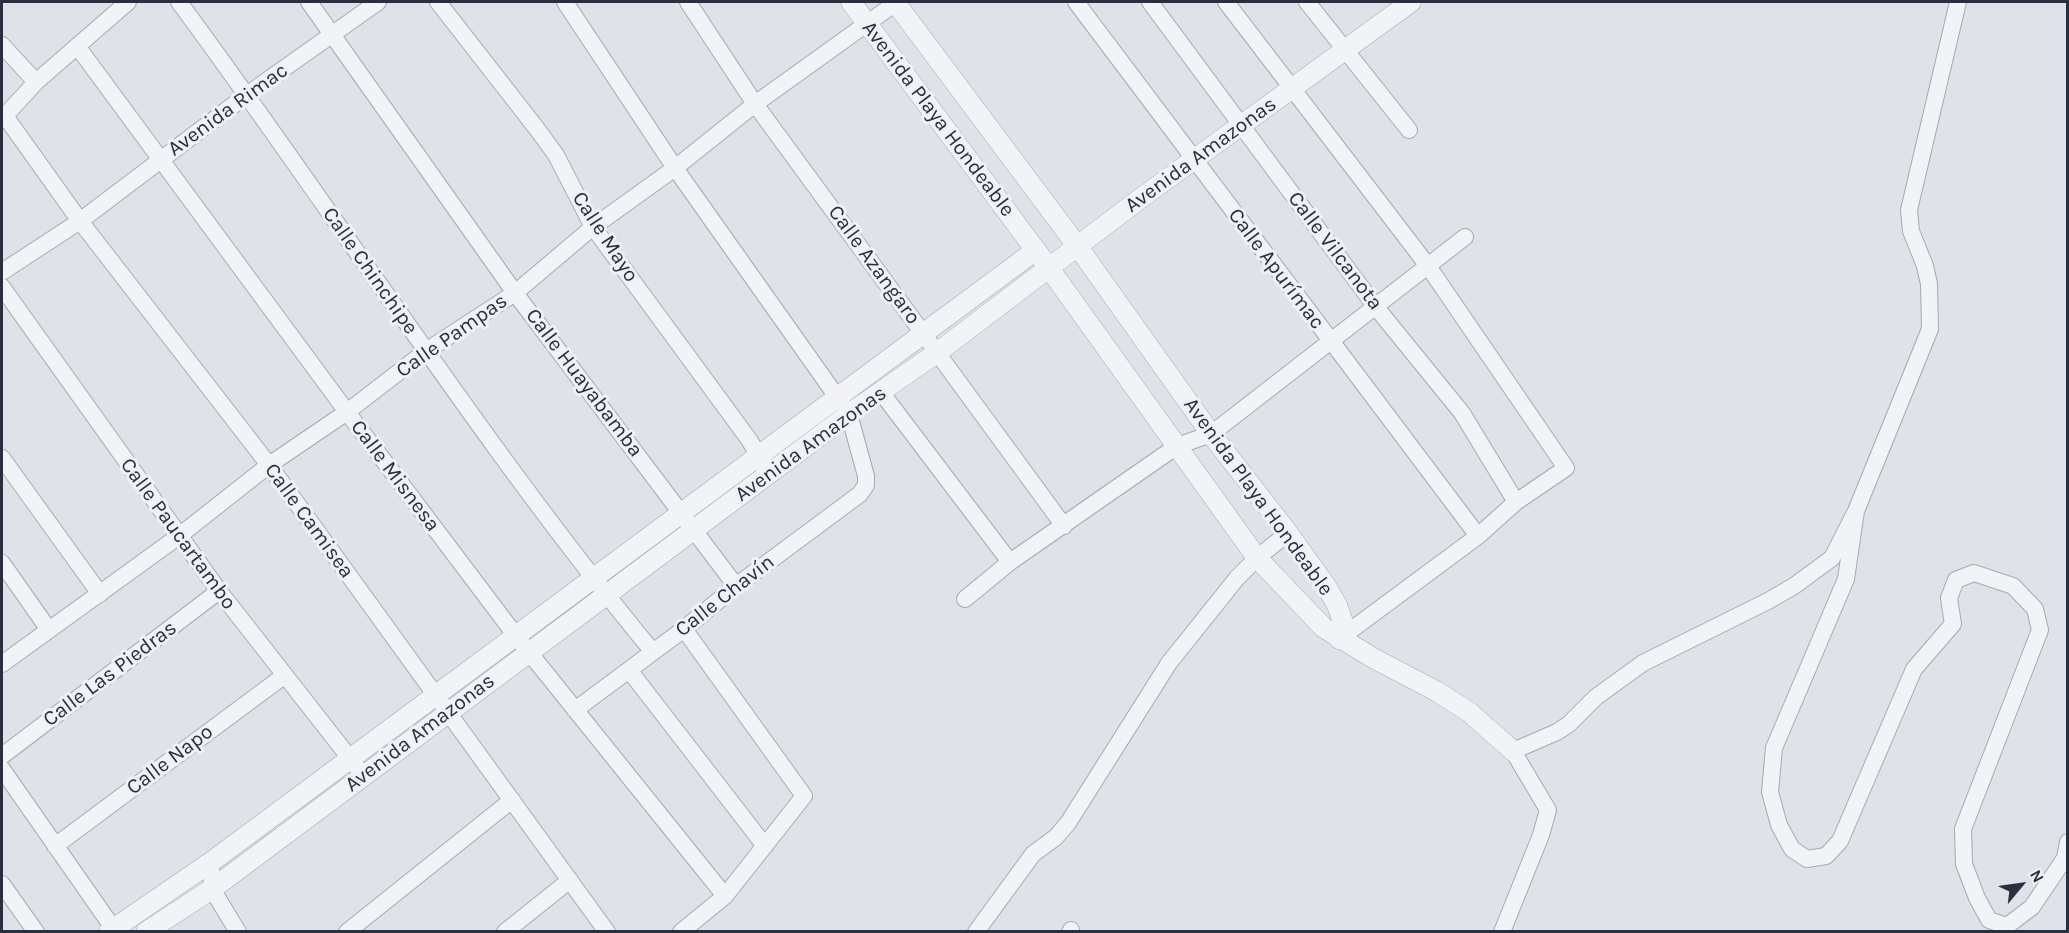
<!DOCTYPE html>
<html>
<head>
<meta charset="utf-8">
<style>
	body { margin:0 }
	#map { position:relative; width:2069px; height:933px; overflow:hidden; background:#dfe2e8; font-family:Karla,sans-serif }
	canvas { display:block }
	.frame { position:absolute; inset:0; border:3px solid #292f3e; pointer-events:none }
	.north { position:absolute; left:1991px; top:855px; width:60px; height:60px; -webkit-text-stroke:4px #eef1f5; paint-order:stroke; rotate:61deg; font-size:16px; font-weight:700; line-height:24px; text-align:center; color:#292f3e }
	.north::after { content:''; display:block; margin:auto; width:21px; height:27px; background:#292f3e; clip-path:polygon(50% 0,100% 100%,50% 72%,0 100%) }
</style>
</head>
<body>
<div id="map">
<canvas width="2069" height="933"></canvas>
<div class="frame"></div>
<div class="north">N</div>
</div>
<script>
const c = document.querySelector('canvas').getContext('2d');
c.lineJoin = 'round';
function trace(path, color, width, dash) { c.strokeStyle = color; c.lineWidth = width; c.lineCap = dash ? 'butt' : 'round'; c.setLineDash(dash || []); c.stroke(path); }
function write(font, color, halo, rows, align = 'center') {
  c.font = font + ' Karla,sans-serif'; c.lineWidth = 6; c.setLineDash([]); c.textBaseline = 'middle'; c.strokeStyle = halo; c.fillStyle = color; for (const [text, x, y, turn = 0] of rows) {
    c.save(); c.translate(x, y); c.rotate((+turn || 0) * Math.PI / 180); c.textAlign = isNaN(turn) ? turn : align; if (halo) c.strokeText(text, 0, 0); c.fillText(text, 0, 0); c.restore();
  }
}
const minor = new Path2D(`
	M179 2C338 217 482 445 653 652
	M309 2 515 293 736 586
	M438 2 537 129 556 155 593 227 750 441 764 466
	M565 2 675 168 849 414 866 476V485L860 494 736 586 684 629 575 710
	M688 2 755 104 1064 526
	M1076 2 1478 536
	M1150 2 1375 306 1462 413 1516 502
	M1226 2 1428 266 1566 468 1516 502 1478 536 1339 639
	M1307 2 1409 130
	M2 45 36 82
	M77 46 347 412 516 636 725 896
	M5 116 80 221 269 465 607 932
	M2 119 36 82 128 2
	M2 272 80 221 248 94 378 2
	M2 287 219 591 363 775
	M881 392 1010 562
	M2 458 100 594
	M1856 511 1846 579 1774 748 1770 792 1779 825 1792 849 1807 859 1826 856 1840 841 1914 669 1953 624 1949 598 1956 580 1974 573 2013 586 2035 609 2040 630 1963 829 1964 864 1977 898 1989 920 2007 926 2032 907 2065 858 2068 842
	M2 563 49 630
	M965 599 1010 562 1177 446 1211 434 1465 237
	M2 664 179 536 269 465 347 412 426 351 515 293 593 227 675 168 755 104 897 2
	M629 670 765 846
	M2 756 219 591
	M2 769 113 928
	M55 846 285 675
	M211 862 212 889 238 932
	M2 884 36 932
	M347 932 512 800
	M505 932 570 880
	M681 932 725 896 804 796 684 629
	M976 932 1033 854 1056 837 1068 823 1169 663 1237 578 1257 558 1288 533
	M1070 932 1071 930
	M1502 932 1541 835 1548 810 1513 751 1557 732 1569 724 1596 697 1643 663 1768 601 1794 586 1832 558 1856 511 1930 329 1929 284 1925 266 1911 231 1909 210 1958 2`);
const tertiary = new Path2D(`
	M851 2 1049 268 1257 558 1324 628 1373 658 1436 691 1469 712 1513 751
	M895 2 1078 247 1211 434 1288 533 1326 586 1337 605 1343 622 1339 639
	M109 932 211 862 1036 250
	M146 932 212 889 849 414 938 352 1141 198 1411 2`);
const streetNames = [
	["Avenida Rimac",228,110,-36],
	["Avenida Playa Hondeable",938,119,53],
	["Avenida Amazonas",1201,155,-36],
	["Calle Mayo",605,237,57],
	["Calle Vilcanota",1335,251,53],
	["Calle Azangaro",874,265,54],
	["Calle Apurímac",1276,269,53],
	["Calle Chinchipe",370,271,55],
	["Calle Pampas",452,336,-35],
	["Calle Huayabamba",584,383,53],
	["Avenida Amazonas",811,444,-36],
	["Calle Misnesa",395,476,53],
	["Avenida Playa Hondeable",1258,497,54],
	["Calle Camisea",309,521,54],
	["Calle Paucartambo",178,534,54],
	["Calle Chavín",725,596,-38],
	["Calle Las Piedras",110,674,-37],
	["Avenida Amazonas",420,733,-37],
	["Calle Napo",170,760,-37]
];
trace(minor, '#a5a9b2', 18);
trace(tertiary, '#a5a9b2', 21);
trace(minor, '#f2f3f6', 16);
trace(tertiary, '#f2f3f6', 20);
write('21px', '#292f3e', '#eef1f5', streetNames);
</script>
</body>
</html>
